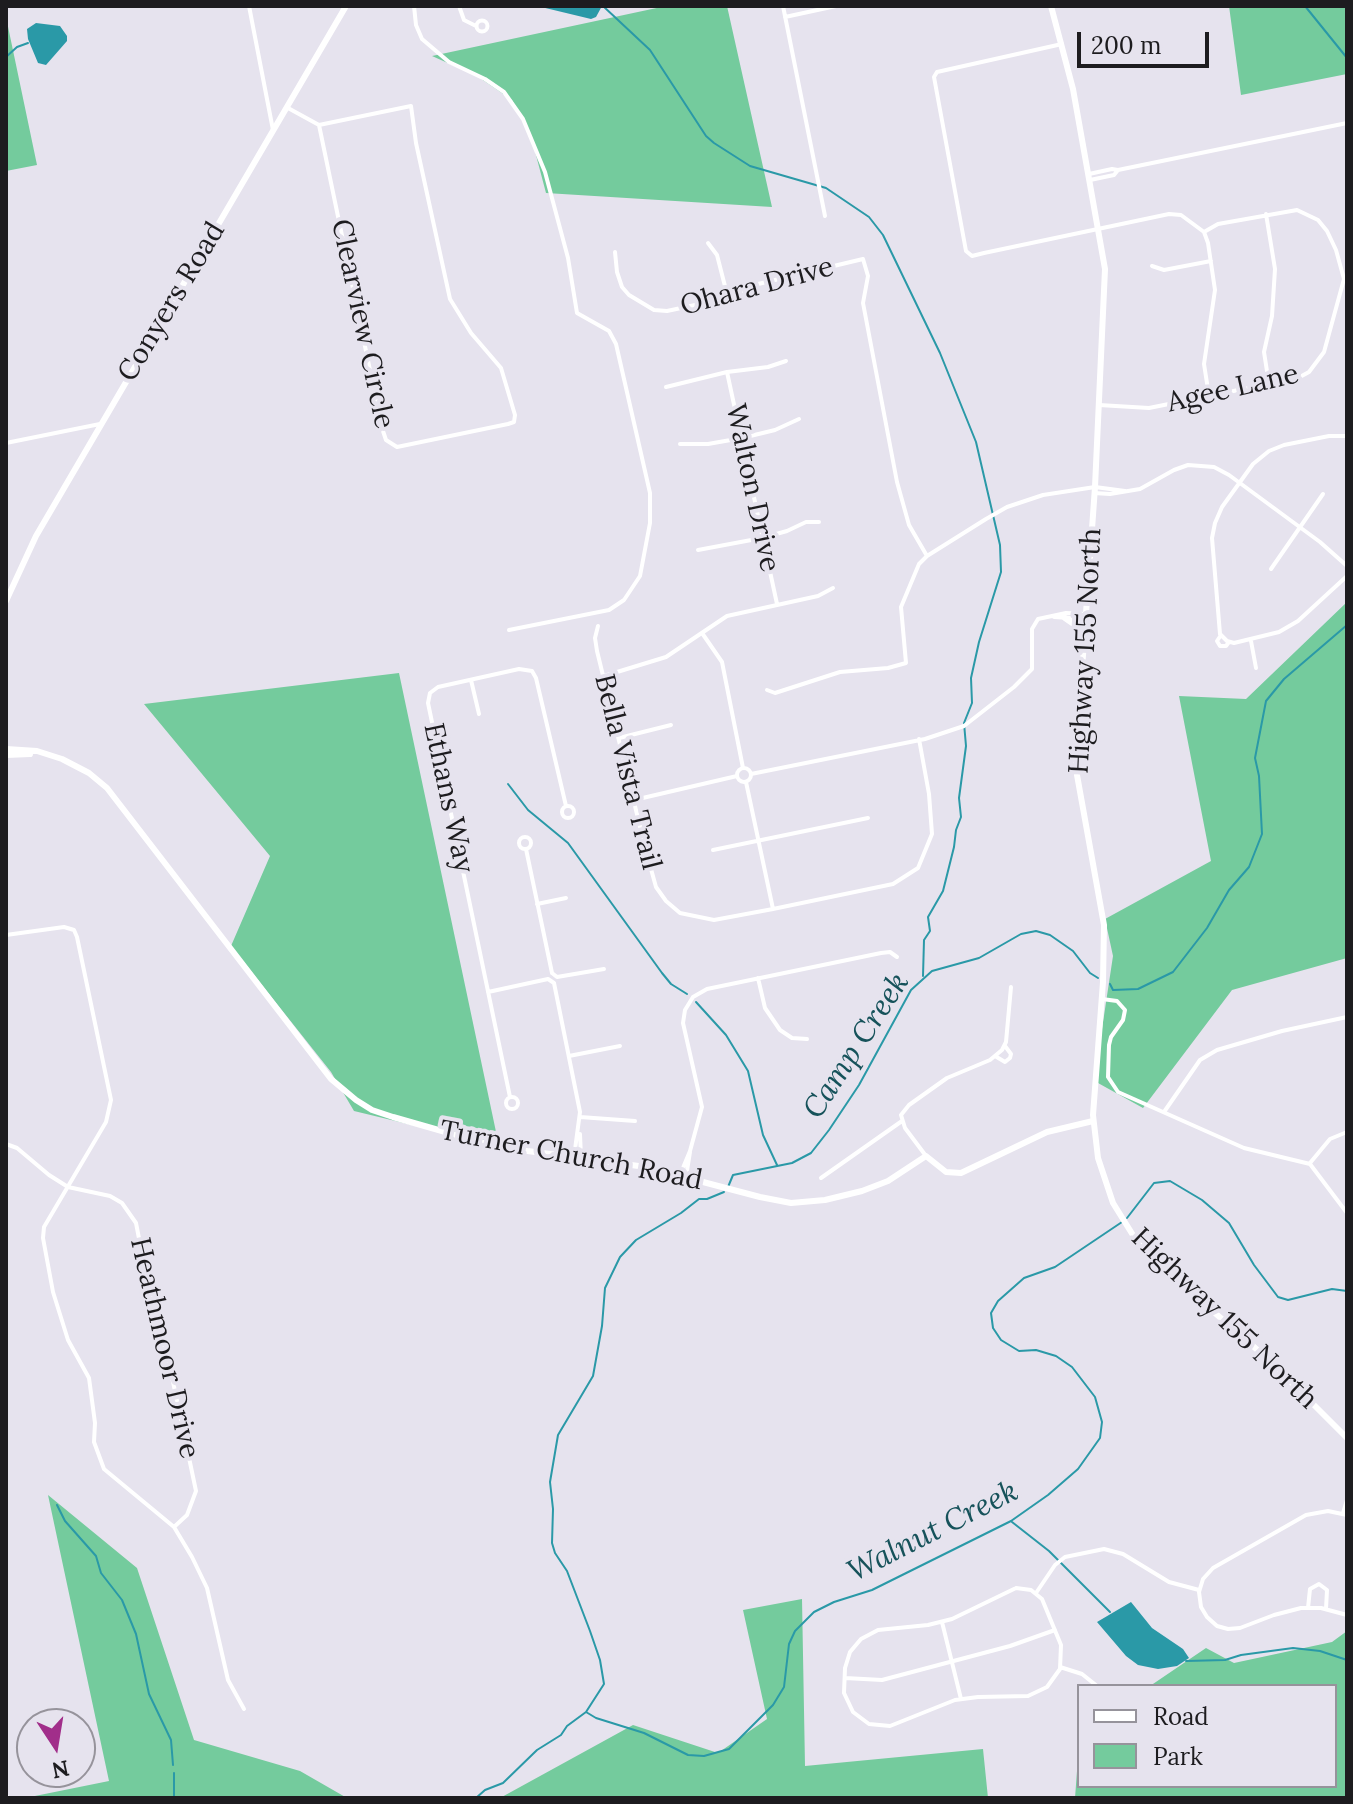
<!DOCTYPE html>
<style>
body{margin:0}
#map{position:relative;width:1353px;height:1804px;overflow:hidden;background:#e6e3ee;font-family:Lora,serif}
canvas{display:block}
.frame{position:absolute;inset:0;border:8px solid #1d1c1f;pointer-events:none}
.legend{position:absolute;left:1077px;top:1684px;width:260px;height:104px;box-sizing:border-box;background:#e6e3ee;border:2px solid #96939b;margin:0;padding:10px 14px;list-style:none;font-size:24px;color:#1d1c1f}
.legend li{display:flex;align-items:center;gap:16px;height:40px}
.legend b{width:40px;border:2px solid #96939b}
.north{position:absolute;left:16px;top:1708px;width:80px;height:80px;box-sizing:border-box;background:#e6e3ee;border:2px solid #96939b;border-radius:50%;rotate:168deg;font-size:22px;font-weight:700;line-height:32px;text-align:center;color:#1d1c1f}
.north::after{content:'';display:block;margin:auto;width:28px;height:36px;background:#a12e8a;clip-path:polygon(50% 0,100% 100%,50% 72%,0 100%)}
.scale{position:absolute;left:1077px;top:32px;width:132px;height:36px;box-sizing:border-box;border:4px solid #1d1c1f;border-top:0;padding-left:10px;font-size:24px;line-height:28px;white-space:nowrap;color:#1d1c1f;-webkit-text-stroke:6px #e6e3ee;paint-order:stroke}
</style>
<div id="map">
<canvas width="1353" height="1804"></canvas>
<div class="frame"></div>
<ul class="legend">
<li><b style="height:10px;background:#fff"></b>Road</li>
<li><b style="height:22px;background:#74cb9d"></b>Park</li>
</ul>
<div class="north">N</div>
<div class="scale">200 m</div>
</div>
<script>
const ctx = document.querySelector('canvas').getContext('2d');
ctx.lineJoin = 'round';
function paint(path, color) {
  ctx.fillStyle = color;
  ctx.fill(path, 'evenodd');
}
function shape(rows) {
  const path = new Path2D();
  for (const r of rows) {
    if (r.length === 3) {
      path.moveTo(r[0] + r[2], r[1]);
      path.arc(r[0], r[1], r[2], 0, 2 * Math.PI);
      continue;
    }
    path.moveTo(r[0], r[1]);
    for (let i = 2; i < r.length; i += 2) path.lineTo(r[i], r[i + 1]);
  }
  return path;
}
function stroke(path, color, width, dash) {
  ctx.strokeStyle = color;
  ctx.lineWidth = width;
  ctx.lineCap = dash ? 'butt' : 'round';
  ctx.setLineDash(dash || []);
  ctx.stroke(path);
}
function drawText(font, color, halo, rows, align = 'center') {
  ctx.font = font + ' Lora,serif';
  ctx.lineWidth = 8;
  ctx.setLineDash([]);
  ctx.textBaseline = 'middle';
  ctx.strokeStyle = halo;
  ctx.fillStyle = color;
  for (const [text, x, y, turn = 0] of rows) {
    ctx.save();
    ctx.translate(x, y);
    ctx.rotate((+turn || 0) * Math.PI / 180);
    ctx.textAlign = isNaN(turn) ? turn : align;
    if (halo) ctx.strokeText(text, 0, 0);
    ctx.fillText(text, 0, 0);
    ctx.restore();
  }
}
const green = shape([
 [666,6,727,6,772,207,546,193,532,140,512,100,477,76,432,56],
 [1229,6,1347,6,1347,74,1241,95],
 [6,17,37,165,6,171],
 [1347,602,1347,958,1232,990,1143,1108,1098,1083,1097,1062,1113,956,1105,919,1211,861,1179,696,1246,699],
 [399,673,499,1146,354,1111,331,1072,231,946,270,856,144,704],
 [48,1495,137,1568,194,1740,300,1771,347,1798,25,1798,109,1781],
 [802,1599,805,1766,983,1749,988,1798,500,1798,633,1725,718,1753,767,1719,743,1610],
 [1347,1631,1347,1798,1075,1798,1079,1744,1079,1786,1335,1786,1335,1686,1150,1686,1206,1648,1234,1663,1332,1642]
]);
const water = shape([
 [537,6,602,6,596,17,591,19],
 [36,23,60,26,67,36,67,41,46,65,38,63,28,39,27,29],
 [1131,1602,1152,1628,1183,1649,1189,1658,1177,1666,1158,1669,1138,1665,1126,1656,1097,1622]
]);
const stream = shape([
 [603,6,650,50,706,136,714,143,750,166,826,188,869,217,883,235,940,353,976,442,1000,545,1001,572,979,642,971,678,972,703,964,723,966,746,959,798,961,817,956,830,954,847,943,891,928,917,930,931,924,940,923,976],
 [1305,6,1347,58],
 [6,57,17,47,28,43],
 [508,784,528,810,568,843,662,973,671,984,687,994],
 [1110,984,1113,990,1138,989,1173,972,1207,928,1229,890,1249,867,1262,834,1259,776,1255,758,1266,701,1284,679,1347,625],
 [696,1002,726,1035,748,1071,763,1135,777,1165],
 [728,1187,733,1175,792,1163,811,1153,829,1130,859,1085,911,990,932,971,979,958,1021,934,1036,931,1050,935,1073,951,1090,973,1098,978],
 [1127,1218,1154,1183,1170,1181,1202,1200,1229,1223,1254,1265,1278,1297,1288,1300,1332,1289,1347,1291],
 [57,1505,65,1521,96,1556,101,1573,122,1600,136,1634,149,1694,171,1740,173,1765],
 [1012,1522,1049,1551,1110,1612],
 [1186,1661,1225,1660,1241,1655,1293,1648,1320,1651,1347,1660],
 [586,1712,596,1718,644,1733,688,1755,704,1756,729,1749,773,1705,784,1687,789,1644,795,1631,814,1612,834,1602,872,1590,1011,1521,1048,1495,1078,1469,1100,1438,1102,1422,1095,1397,1072,1367,1056,1356,1036,1350,1019,1351,1001,1340,993,1328,991,1313,998,1301,1024,1278,1055,1267,1122,1222],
 [174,1773,174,1798],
 [476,1798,485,1790,503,1783,537,1750,561,1735,567,1726,586,1712,604,1684,600,1660,590,1631,567,1571,555,1553,552,1543,553,1509,550,1482,558,1435,593,1376,602,1326,605,1288,620,1257,636,1240,681,1213,699,1199,707,1199,724,1192]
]);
const street = shape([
 [249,6,273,130],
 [414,6,416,25,422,39,449,62,485,79,504,92,523,119,545,172,568,258,577,313,609,331,616,344,650,493,650,523,640,576,624,600,609,610,509,630],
 [459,6,464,20,476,26],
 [783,6,825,216],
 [785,17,836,6],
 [482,26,5.5],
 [1062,44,937,72,934,77,966,251,972,256,984,253,1169,214,1181,215,1204,232,1218,224,1297,210,1318,220,1327,231,1336,250,1344,279,1324,352,1309,372,1298,378,1149,408,1099,405],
 [411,106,416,143,450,299,471,333,501,368,515,415,514,422,508,424,397,447,386,440,382,428,319,125,411,106],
 [288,108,319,125],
 [1089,174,1112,169,1118,170,1347,123],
 [1090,180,1114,175,1118,170],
 [1266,214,1275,269,1272,316,1264,352,1269,384],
 [1204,232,1208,243,1215,290,1204,364,1209,396],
 [708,243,717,255,728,298],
 [615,252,617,272,622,287,629,295,654,310,667,311,728,298,754,285,863,259,868,276,863,303,897,482,909,525,927,556],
 [1152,266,1164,270,1211,261],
 [727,372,777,604],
 [666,387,727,372,768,367,786,361],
 [1347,436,1329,436,1284,445,1269,451,1253,464,1222,507,1215,523,1212,538,1220,634,1227,641,1234,643,1279,632,1298,621,1347,576],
 [6,443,100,424],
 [680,444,708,444,742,438,775,430,799,419],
 [1094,493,1110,494,1140,489,1174,470,1188,465,1214,467,1229,475,1320,542,1347,566],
 [698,550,762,538,787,531,806,522,819,522],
 [1271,569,1323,494],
 [1054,617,1085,619],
 [598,626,595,638,597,651,646,851,656,887,666,901,680,913,714,920,773,909,893,884,918,868,932,834,929,794,919,739],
 [702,633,722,662,743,768],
 [1221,635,1217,641,1220,646,1226,646,1229,642],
 [1251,641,1256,668],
 [604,676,666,657,727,616,818,596,833,588],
 [471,680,479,714],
 [767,690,775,693,840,672,888,668,906,663,901,607,919,564,927,556,986,519,1007,507,1043,495,1095,487,1125,491],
 [619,738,671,725],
 [744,775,7],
 [751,774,925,739,964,726,1014,687,1032,669,1032,629,1038,619,1066,613,1086,614],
 [746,782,773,909],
 [634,800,737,776],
 [568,812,6],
 [525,843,6],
 [526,849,552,973],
 [713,850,868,818],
 [537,904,566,898],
 [6,935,64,927,74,930,77,937,111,1100,106,1122,44,1227,43,1238,53,1292,68,1340,89,1378,95,1423,94,1442,104,1469,174,1527,192,1557,207,1588,228,1680,244,1709],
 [552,973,557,977,604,969],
 [758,978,765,1008,780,1030,792,1038,807,1039],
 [554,983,580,1112,574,1157],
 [488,992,548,979,554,983],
 [1102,999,1117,1001,1125,1010,1123,1020,1111,1037,1109,1045,1108,1077,1118,1092,1244,1148,1310,1164,1347,1213],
 [569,1056,620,1046],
 [995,1056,1005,1062,1010,1058,1011,1054,1005,1046],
 [512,1103,6],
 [510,1097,428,703,430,693,438,687,519,669,532,671,536,678,566,806],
 [1164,1112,1200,1060,1217,1050,1282,1031,1347,1017],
 [580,1117,635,1121],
 [580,1134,581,1158],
 [6,1144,17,1148,49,1175,68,1187,110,1196,122,1203,136,1223,151,1300,168,1358,196,1491,187,1515,174,1527],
 [926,1156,905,1128,901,1115,909,1105,947,1078,990,1060,1002,1050,1006,1042,1011,987],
 [1310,1163,1330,1139,1347,1132],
 [680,1175,690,1151,702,1107,683,1023,685,1010,693,997,707,989,881,953,890,952,897,957],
 [686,1177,690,1152],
 [821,1178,902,1121],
 [1343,1513,1347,1500],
 [1347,1515,1328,1511,1306,1515,1213,1568,1203,1579,1199,1592,1201,1607,1207,1617,1217,1626,1228,1629,1240,1628,1274,1615,1301,1608,1321,1608,1347,1615],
 [1016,1588,1031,1590,1042,1599,1061,1645,1060,1669,1047,1687,1028,1696,978,1697,955,1700,890,1726,869,1724,853,1712,844,1693,845,1668,850,1652,861,1639,878,1630,928,1625,952,1619,1016,1588],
 [1036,1593,1055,1565,1065,1557,1104,1549,1123,1554,1169,1582,1199,1590],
 [1308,1608,1310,1589,1319,1584,1327,1590,1326,1609],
 [942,1622,961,1699],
 [1060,1667,1082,1674,1097,1686],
 [845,1678,882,1680,1010,1646,1055,1630]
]);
const secondary = shape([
 [1051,6,1073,89,1105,269,1095,487,1076,753,1077,775,1104,925,1103,982,1093,1115,1098,1158,1113,1203,1136,1240,1169,1273,1269,1360,1347,1438],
 [6,601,36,536,346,6],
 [1065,618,1078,627,1083,638],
 [6,749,37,751,62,759,89,773,107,788,331,1079,356,1100,372,1110,393,1117,498,1147,646,1167,760,1197,791,1203,825,1200,862,1191,888,1181,926,1156,946,1172,961,1173,1047,1132,1093,1121],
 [6,755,30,754],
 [6,1797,6,1798]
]);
const streetNames = [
 ["Ohara Drive",757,287,-15],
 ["Conyers Road",172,302,-59],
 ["Clearview Circle",362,324,78],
 ["Agee Lane",1233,389,-13],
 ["Walton Drive",752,488,78],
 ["Highway 155 North",1086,651,-87],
 ["Bella Vista Trail",627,772,76],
 ["Ethans Way",448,798,78],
 ["Turner Church Road",571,1156,11],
 ["Highway 155 North",1224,1319,44],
 ["Heathmoor Drive",164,1348,77]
];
const waterNames = [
 ["Camp Creek",857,1046,-57],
 ["Walnut Creek",933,1532,-27]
];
paint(green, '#74cb9d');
paint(water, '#2a99a7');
stroke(stream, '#2a99a7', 2);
stroke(street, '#fff', 4);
stroke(secondary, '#fff', 6);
drawText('28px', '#1d1c1f', '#e6e3ee', streetNames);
drawText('italic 30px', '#16525a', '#e6e3ee', waterNames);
</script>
